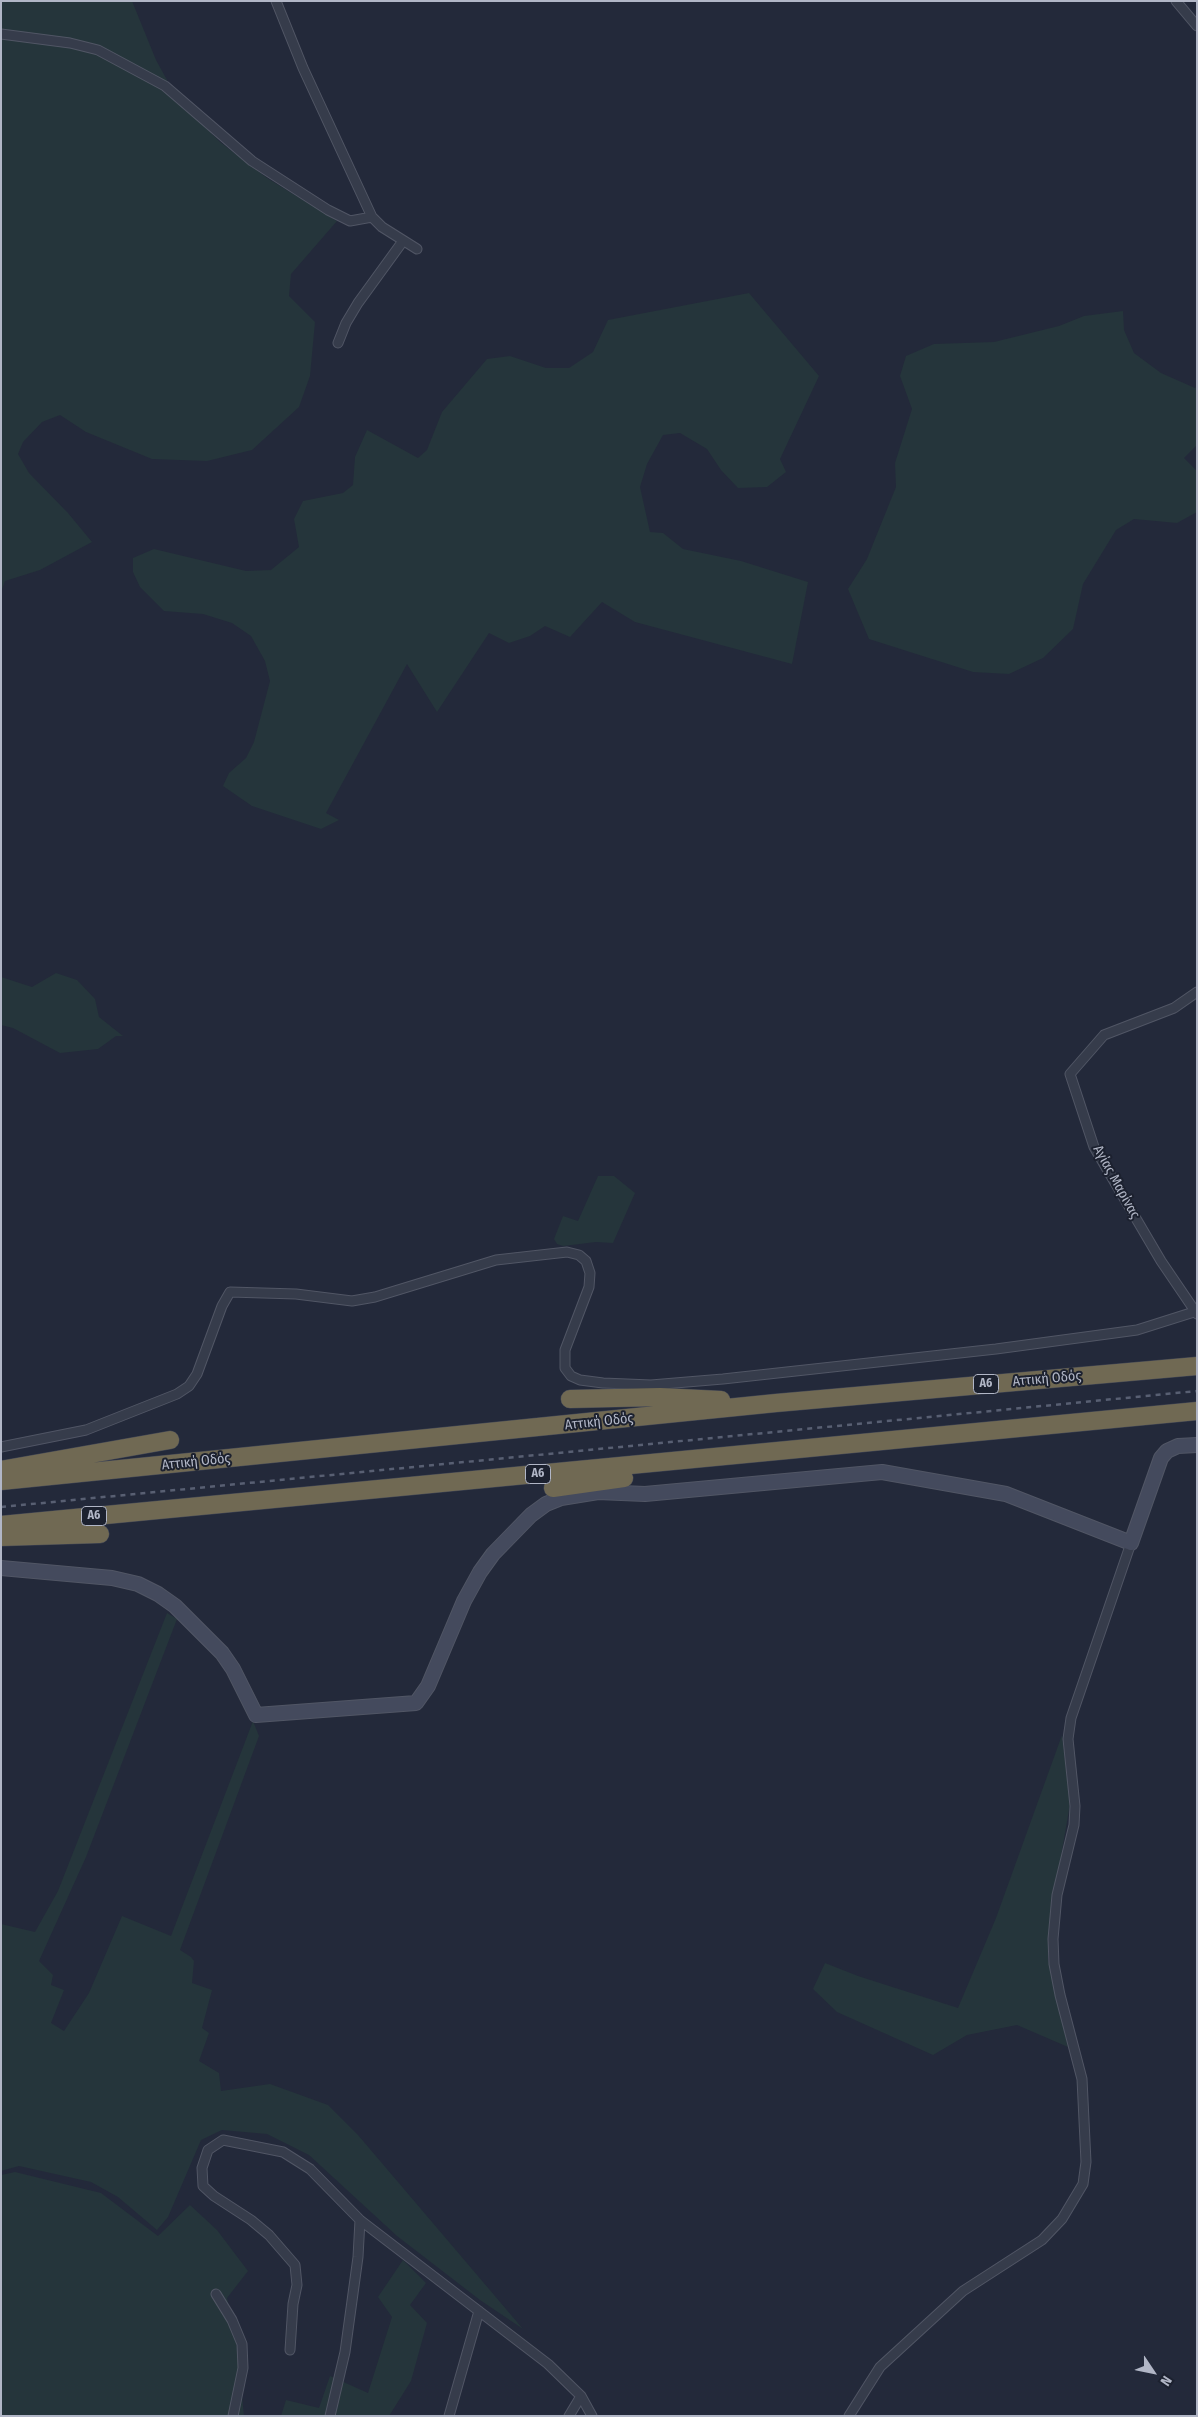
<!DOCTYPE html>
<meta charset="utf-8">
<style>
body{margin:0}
#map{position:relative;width:1198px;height:2417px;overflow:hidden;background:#23293a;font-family:"Fira Sans Condensed",sans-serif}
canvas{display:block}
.frame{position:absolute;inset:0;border:2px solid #b1b6c6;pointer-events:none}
.north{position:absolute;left:1128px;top:2347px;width:50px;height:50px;-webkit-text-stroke:4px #1c212f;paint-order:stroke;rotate:124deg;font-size:14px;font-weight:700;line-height:20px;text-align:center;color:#b1b6c6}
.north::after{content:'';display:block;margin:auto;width:18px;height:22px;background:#b1b6c6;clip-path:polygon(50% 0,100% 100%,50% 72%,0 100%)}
</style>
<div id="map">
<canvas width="1198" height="2417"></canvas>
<div class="frame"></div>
<div class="north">N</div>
</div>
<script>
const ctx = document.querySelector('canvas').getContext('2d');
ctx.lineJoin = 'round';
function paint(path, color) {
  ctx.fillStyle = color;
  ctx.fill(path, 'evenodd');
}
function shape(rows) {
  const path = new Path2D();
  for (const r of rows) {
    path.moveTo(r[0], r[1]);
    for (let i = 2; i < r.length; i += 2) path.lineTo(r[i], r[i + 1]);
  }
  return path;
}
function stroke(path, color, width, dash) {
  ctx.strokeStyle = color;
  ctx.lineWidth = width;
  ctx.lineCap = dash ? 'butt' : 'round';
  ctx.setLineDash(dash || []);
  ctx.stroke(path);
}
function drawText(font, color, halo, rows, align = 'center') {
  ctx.font = font + ' "Fira Sans Condensed",sans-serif';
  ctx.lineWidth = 4;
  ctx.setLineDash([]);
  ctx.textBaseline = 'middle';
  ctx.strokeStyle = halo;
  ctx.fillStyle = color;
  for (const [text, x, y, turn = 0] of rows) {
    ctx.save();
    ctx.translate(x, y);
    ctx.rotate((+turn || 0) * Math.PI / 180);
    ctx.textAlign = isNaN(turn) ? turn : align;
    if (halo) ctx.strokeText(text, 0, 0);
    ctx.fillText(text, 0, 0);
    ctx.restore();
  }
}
const green = shape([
 [1,1,132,1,156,60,178,100,220,142,267,178,337,221,291,274,289,296,315,322,310,376,299,407,252,450,207,461,152,459,86,432,60,415,42,422,23,442,18,454,29,473,68,513,92,542,40,570,5,581,1,592],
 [749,293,819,376,780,459,786,472,767,487,738,488,721,470,707,449,680,433,663,435,647,464,640,487,650,532,663,533,683,549,741,561,808,582,792,664,635,622,602,602,570,637,545,626,530,636,509,643,489,633,437,712,407,664,326,813,339,820,321,829,252,806,223,786,229,773,246,758,254,742,270,681,265,661,251,636,232,623,203,614,164,611,140,587,133,572,133,558,154,549,246,571,271,570,299,547,294,519,303,501,343,493,353,485,355,457,367,430,418,458,427,450,442,412,487,359,510,356,546,368,569,368,593,352,608,320],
 [1123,311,1124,330,1134,353,1161,373,1195,388,1197,386,1197,445,1184,458,1197,471,1197,512,1177,523,1134,519,1116,530,1083,584,1073,629,1043,658,1009,674,973,672,869,639,848,589,867,559,896,487,895,463,912,409,900,376,906,356,934,344,994,342,1059,326,1084,316],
 [56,973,77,980,95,999,99,1017,123,1036,116,1036,98,1049,60,1053,13,1028,1,1025,1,977,32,987],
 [598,1176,614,1176,635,1193,613,1243,596,1242,563,1246,557,1244,554,1239,563,1216,578,1221],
 [167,1613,177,1619,86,1857,39,1961,53,1975,51,1985,64,1990,51,2023,64,2031,89,1993,122,1916,171,1936,253,1721,259,1736,180,1950,191,1957,194,1961,192,1983,212,1990,202,2028,209,2033,199,2061,219,2073,221,2091,270,2084,328,2105,358,2135,523,2329,480,2300,397,2236,309,2155,267,2134,222,2130,201,2140,168,2217,157,2230,118,2197,91,2182,19,2166,1,2171,1,1924,35,1932,58,1891],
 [1062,1735,1070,1804,1052,1909,1048,1959,1068,2047,1017,2025,967,2035,933,2055,837,2012,813,1989,825,1963,858,1976,958,2008,996,1918],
 [15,2172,101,2193,158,2236,190,2205,217,2230,248,2271,227,2298,237,2347,244,2416,1,2416,1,2175],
 [403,2260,426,2283,410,2305,427,2323,411,2381,389,2416,281,2416,286,2400,319,2408,330,2376,368,2393,392,2317,378,2297]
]);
const street = shape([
 [276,1,303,68,372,217,382,227,417,249],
 [1176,1,1197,26],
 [1,34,70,43,98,50,165,86,252,161,328,210,350,221,372,217],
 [338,343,346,323,358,303,403,241],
 [1197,992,1174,1008,1104,1035,1070,1074,1094,1147,1161,1261,1197,1314],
 [1,1447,86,1430,177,1394,189,1386,197,1374,222,1306,230,1292,296,1294,352,1301,375,1297,496,1260,567,1252,579,1255,586,1261,590,1273,589,1287,565,1350,565,1368,571,1376,580,1380,603,1383,651,1385,723,1379,996,1349,1137,1330,1197,1311],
 [216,2294,232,2320,242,2344,243,2368,233,2416],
 [290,2350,293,2304,297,2285,295,2265,269,2235,251,2220,214,2196,203,2186,202,2168,208,2150,223,2140,283,2152,310,2169,360,2220,548,2364,581,2396,592,2416],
 [330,2416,345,2352,358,2257,360,2220],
 [449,2416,479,2311],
 [569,2416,581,2396],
 [849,2416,880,2367,963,2291,1042,2240,1062,2219,1083,2184,1086,2162,1082,2079,1060,1995,1054,1964,1053,1939,1057,1895,1074,1825,1075,1806,1068,1739,1071,1718,1131,1543]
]);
const secondary = shape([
 [1,1568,112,1578,138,1584,158,1594,175,1606,222,1653,233,1669,256,1715,416,1703,428,1686,464,1601,480,1572,493,1554,531,1515,546,1504,561,1498,598,1492,645,1494,882,1472,1006,1494,1131,1543,1161,1458,1167,1451,1178,1446,1197,1445]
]);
const highway = shape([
 [570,1399,660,1397,721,1400],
 [1,1470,170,1440],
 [1,1481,776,1403,1197,1366],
 [553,1488,624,1478],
 [1,1525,1197,1411],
 [1,1537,100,1534]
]);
const rail = shape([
 [1,1507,1197,1391]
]);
const shields = [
 [986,1384,25],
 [538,1474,25],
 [94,1516,25]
];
const shieldNames = [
 ["Α6",986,1384],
 ["Α6",538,1474],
 ["Α6",94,1516]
];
const streetNames = [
 ["Αγίας Μαρίνας",1116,1182,61],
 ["Αττική Οδός",1047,1379,-5],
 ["Αττική Οδός",599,1422,-6],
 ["Αττική Οδός",196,1462,-6]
];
paint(green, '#25353b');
stroke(street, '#515665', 11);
stroke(secondary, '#515665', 16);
stroke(highway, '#414655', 19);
stroke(street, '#363c4b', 9);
stroke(secondary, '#444a5d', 14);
stroke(highway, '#706953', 18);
stroke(rail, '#585f72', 2.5, [5, 5]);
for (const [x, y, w] of shields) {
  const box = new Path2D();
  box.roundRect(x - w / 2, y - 9.5, w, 19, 4);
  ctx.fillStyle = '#1c212f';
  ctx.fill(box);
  stroke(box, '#b1b6c6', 1);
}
drawText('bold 12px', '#b1b6c6', null, shieldNames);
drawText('14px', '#b1b6c6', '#1c212f', streetNames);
</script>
